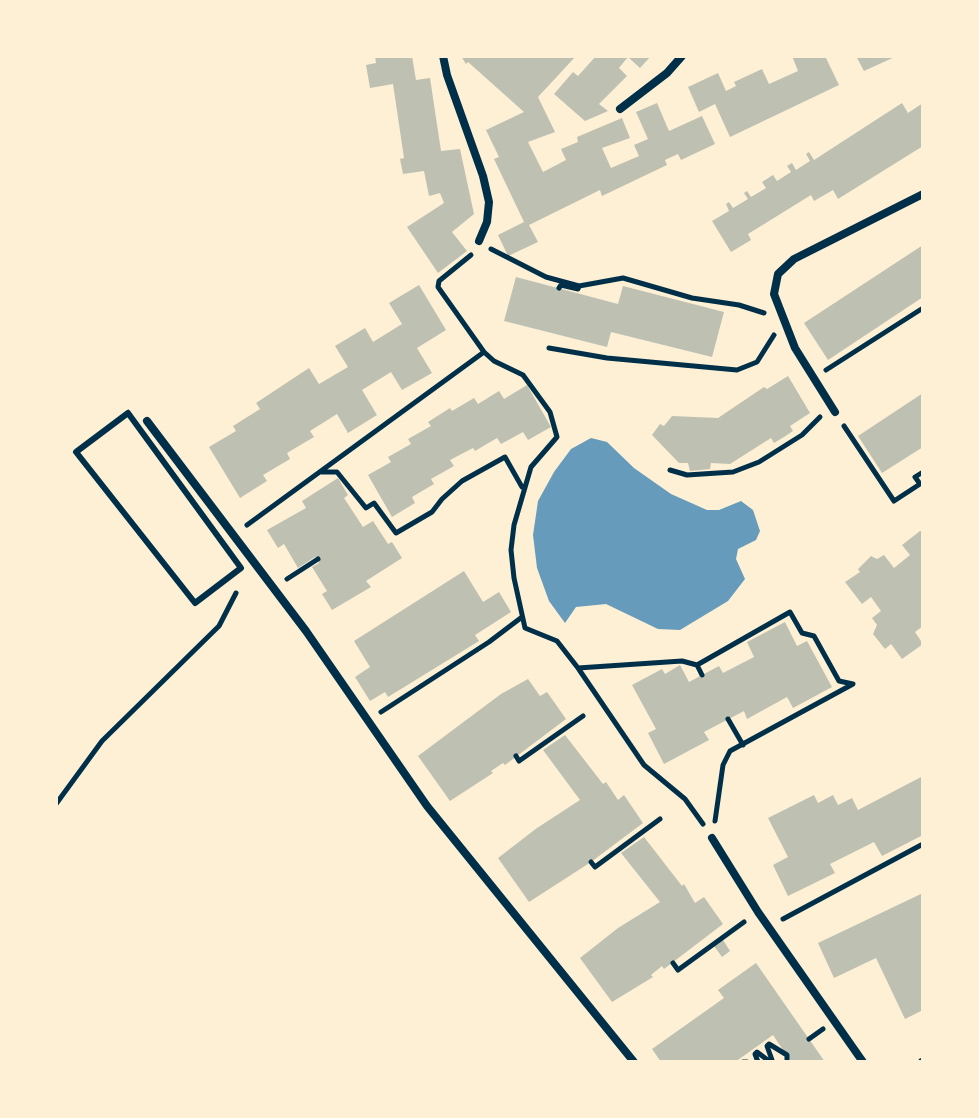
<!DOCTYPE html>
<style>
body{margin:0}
#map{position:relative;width:979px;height:1118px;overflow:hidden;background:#fdf0d5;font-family:Mulish,sans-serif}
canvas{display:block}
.frame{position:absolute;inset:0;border:58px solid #fdf0d5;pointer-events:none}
</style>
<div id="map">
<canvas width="979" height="1118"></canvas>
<div class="frame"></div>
</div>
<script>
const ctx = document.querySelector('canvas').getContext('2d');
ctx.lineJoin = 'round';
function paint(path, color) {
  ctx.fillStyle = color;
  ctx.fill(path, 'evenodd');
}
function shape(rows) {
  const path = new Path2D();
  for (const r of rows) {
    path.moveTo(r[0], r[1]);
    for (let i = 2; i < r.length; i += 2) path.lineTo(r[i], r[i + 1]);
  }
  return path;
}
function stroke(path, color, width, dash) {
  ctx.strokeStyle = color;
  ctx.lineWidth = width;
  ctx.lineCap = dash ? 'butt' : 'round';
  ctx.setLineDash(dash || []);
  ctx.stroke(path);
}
const water = shape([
 [591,438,607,442,634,468,671,494,707,510,719,510,741,501,753,510,760,531,756,540,738,549,736,559,745,579,728,601,680,630,658,629,606,604,576,607,565,623,549,601,537,568,533,535,538,501,554,472,571,449]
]);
const building = shape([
 [375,56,412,56,416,80,430,78,441,151,460,149,474,214,452,232,467,251,438,273,407,227,444,203,440,193,429,196,424,171,403,174,400,159,404,158,393,84,370,88,366,65,376,63],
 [461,56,576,56,538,97,555,132,528,142,543,172,566,160,561,149,578,142,577,137,622,118,630,138,602,148,611,168,639,156,634,145,648,139,636,112,657,103,669,131,702,116,715,144,681,160,678,154,665,160,667,165,602,196,600,190,529,225,538,242,508,256,498,235,524,222,494,159,499,157,486,130,524,112,468,62,466,64],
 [596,56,651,56,640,68,628,57,619,68,627,76,599,104,608,111,585,121,554,94,573,72,578,76],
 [792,56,825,56,839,85,730,137,715,104,699,112,688,87,718,73,726,91,736,86,734,82,762,69,769,84,798,71],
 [856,56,897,56,864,71],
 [902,103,908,113,923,103,923,146,838,199,833,190,814,201,811,195,748,234,751,240,731,252,712,221,729,211,726,204,729,202,733,208,748,199,744,193,747,191,751,197,766,188,762,182,773,175,777,181,791,172,787,166,792,163,796,170,810,161,806,154,809,152,814,160],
 [923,245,923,297,828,360,804,323],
 [516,277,618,304,623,286,724,312,712,357,611,332,607,347,504,321],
 [419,285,446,330,417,348,432,373,402,390,391,372,362,390,377,415,348,433,337,414,310,431,314,437,287,453,290,459,263,475,267,481,240,498,209,447,236,431,233,426,260,409,256,403,309,368,319,384,348,367,335,346,365,328,373,342,402,324,389,303],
 [788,376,810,413,790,426,793,431,784,437,774,443,771,438,730,464,711,463,710,469,690,471,688,463,679,463,652,435,660,424,664,426,672,416,718,418,764,387,767,389],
 [527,385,551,427,528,440,523,432,501,444,497,438,475,451,473,448,450,460,454,466,431,479,434,484,412,497,415,503,392,517,368,475,391,462,388,457,411,444,408,439,431,426,428,422,450,408,452,411,474,398,478,404,499,391,504,399],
 [923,393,923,447,882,473,858,436],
 [338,478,348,495,344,498,363,527,373,521,388,544,392,542,402,558,366,581,371,587,332,610,322,594,327,591,312,567,319,563,315,557,298,568,284,544,278,548,267,530,306,508,302,501],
 [920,531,923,532,923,626,915,632,923,644,902,659,891,644,885,649,873,634,877,625,872,618,881,611,871,597,862,604,845,582,860,572,858,569,871,556,877,559,884,555,894,568,910,555,902,545],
 [464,571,483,602,499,592,511,612,475,635,479,641,388,697,385,692,370,701,355,677,370,667,354,641],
 [785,622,797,646,807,641,832,687,793,708,787,697,747,719,744,711,704,732,709,740,664,764,648,733,656,729,632,685,662,669,665,674,680,665,689,682,719,666,723,673,754,657,747,642],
 [528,679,540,696,547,692,566,719,505,765,503,763,491,771,493,773,450,801,418,756,501,694],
 [565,735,603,784,606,782,618,800,624,795,643,823,591,862,529,902,498,858,537,828,580,800,543,750],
 [923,776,923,835,882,856,874,842,830,864,835,873,788,896,773,865,788,857,768,818,814,795,818,803,833,795,838,805,852,798,858,810],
 [644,837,682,886,684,884,695,903,704,897,723,924,664,969,662,966,651,975,653,977,612,1002,580,958,618,928,660,902,621,853],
 [923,893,923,1010,905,1019,876,958,834,978,818,943],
 [723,940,730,951,722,957,714,946],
 [756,963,825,1062,791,1062,773,1035,735,1062,661,1062,652,1049,724,998,718,990]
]);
const path = shape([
 [491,249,546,277,579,286,623,278,692,298,739,305,764,313],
 [559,288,561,285,578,289,579,286],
 [549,348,607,358,737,370,757,362,774,335],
 [484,352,494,361,523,375,550,412,557,437,531,467,514,525,511,550,514,578,525,628,557,641,578,668,644,765,685,799,703,824],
 [826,370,923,308],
 [844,426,894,501,920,484,915,477,923,472],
 [670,470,687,475,733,472,759,462,802,435,820,417],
 [321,472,337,472,366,508,374,503,396,533,432,512,442,499,462,481,505,457,522,487],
 [247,525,484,352,438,287,439,281,471,255],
 [287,579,318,559],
 [697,665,702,675],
 [578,668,682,661,697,665,790,612,802,633,814,636,839,681,853,684,730,751,723,765,715,821],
 [381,712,489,642,522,617],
 [728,719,743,745],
 [516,756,519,761,583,716],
 [56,804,102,741,219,626,236,593],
 [591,862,595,867,660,819],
 [783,919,923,844],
 [673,963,678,970,744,922],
 [809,1039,823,1029],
 [743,1062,747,1062],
 [758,1062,755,1054,757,1052,769,1061,772,1060,767,1046,769,1044,787,1055,787,1062]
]);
const service = shape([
 [128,413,241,568,195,603,76,452,128,413]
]);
const minor = shape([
 [443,56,447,75,483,176,489,202,487,222,479,241],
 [620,109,667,73,682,56],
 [835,412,795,348,774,294,778,274,794,259,923,194],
 [147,421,306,631,427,806,634,1062],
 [712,838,758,912,863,1062],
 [922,1062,923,1062]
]);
paint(water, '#669bbc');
paint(building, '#bec0b2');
stroke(path, '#003049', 5);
stroke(service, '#003049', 6);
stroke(minor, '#003049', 8);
</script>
